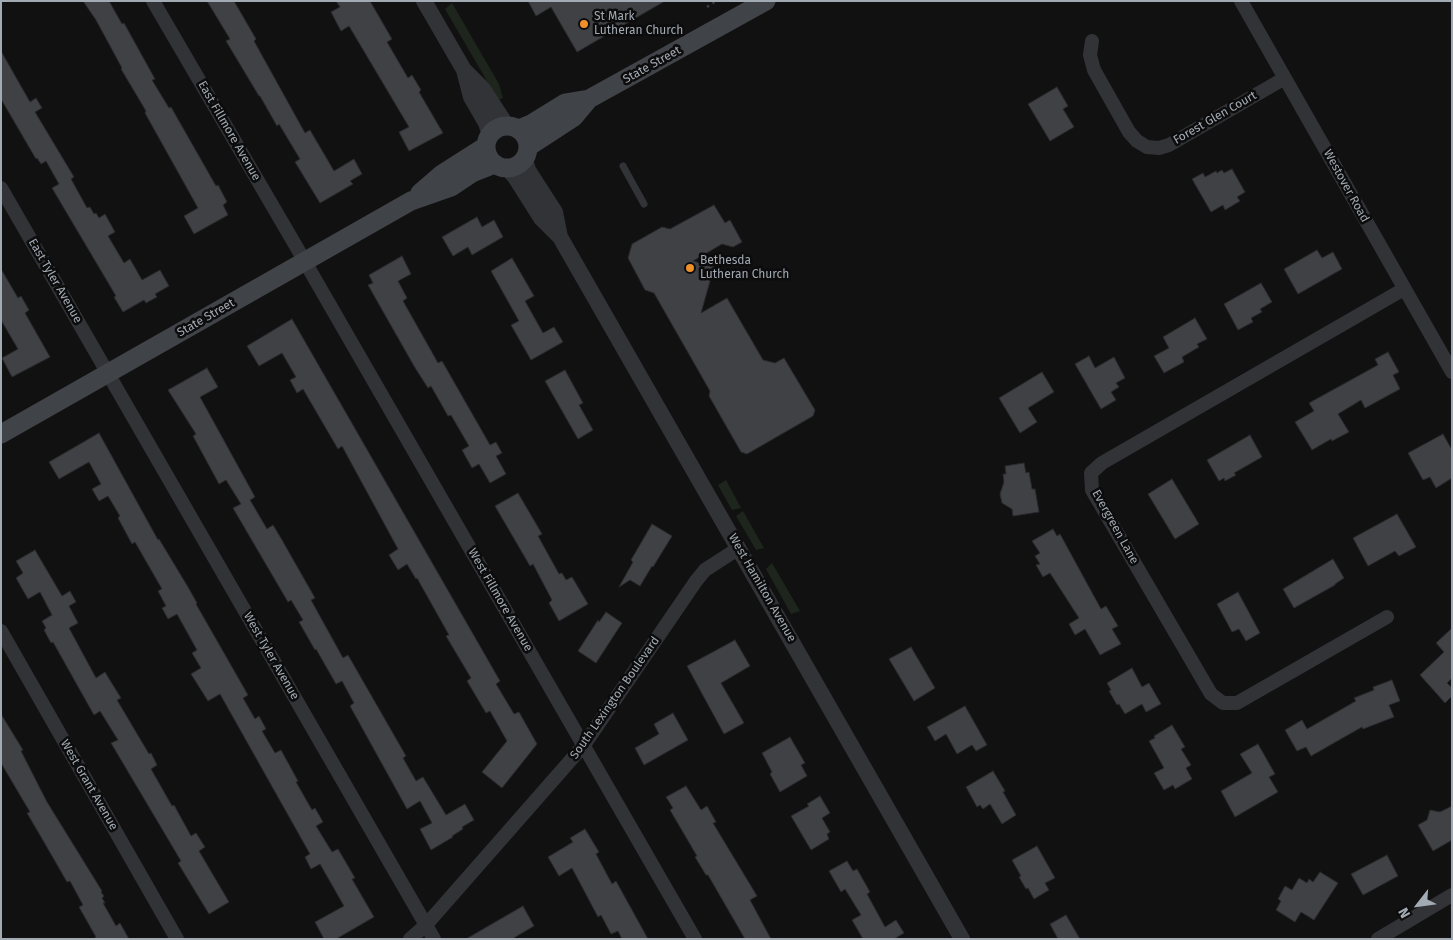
<!DOCTYPE html>
<style>
body{margin:0}
#map{position:relative;width:1453px;height:940px;overflow:hidden;background:#111112;font-family:"Fira Sans",sans-serif}
canvas{display:block}
.frame{position:absolute;inset:0;border:2px solid #a2aab3;pointer-events:none}
.north{position:absolute;left:1393px;top:880px;width:50px;height:50px;-webkit-text-stroke:4px #0c0c0d;paint-order:stroke;rotate:240deg;font-size:14px;font-weight:700;line-height:20px;text-align:center;color:#a2aab3}
.north::after{content:'';display:block;margin:auto;width:18px;height:22px;background:#a2aab3;clip-path:polygon(50% 0,100% 100%,50% 72%,0 100%)}
</style>
<div id="map">
<canvas width="1453" height="940"></canvas>
<div class="frame"></div>
<div class="north">N</div>
</div>
<script>
const ctx = document.querySelector('canvas').getContext('2d');
ctx.lineJoin = 'round';
function paint(path, color) {
  ctx.fillStyle = color;
  ctx.fill(path, 'evenodd');
}
function shape(rows) {
  const path = new Path2D();
  for (const r of rows) {
    if (r.length === 3) {
      path.moveTo(r[0] + r[2], r[1]);
      path.arc(r[0], r[1], r[2], 0, 2 * Math.PI);
      continue;
    }
    path.moveTo(r[0], r[1]);
    for (let i = 2; i < r.length; i += 2) path.lineTo(r[i], r[i + 1]);
  }
  return path;
}
function stroke(path, color, width, dash) {
  ctx.strokeStyle = color;
  ctx.lineWidth = width;
  ctx.lineCap = dash ? 'butt' : 'round';
  ctx.setLineDash(dash || []);
  ctx.stroke(path);
}
function drawText(font, color, halo, rows, align = 'center') {
  ctx.font = font + ' "Fira Sans",sans-serif';
  ctx.lineWidth = 5;
  ctx.setLineDash([]);
  ctx.textBaseline = 'middle';
  ctx.strokeStyle = halo;
  ctx.fillStyle = color;
  for (const [text, x, y, turn = 0] of rows) {
    ctx.save();
    ctx.translate(x, y);
    ctx.rotate((+turn || 0) * Math.PI / 180);
    ctx.textAlign = isNaN(turn) ? turn : align;
    if (halo) ctx.strokeText(text, 0, 0);
    ctx.fillText(text, 0, 0);
    ctx.restore();
  }
}
const green = shape([
 [452,3,499,84,503,98,498,100,445,9],
 [726,480,741,508,732,510,718,485],
 [743,511,764,548,756,550,736,516],
 [772,563,800,611,791,614,766,569]
]);
const building = shape([
 [83,1,109,1,122,24,124,23,155,79,152,80,169,108,171,107,216,186,218,185,227,202,223,205,228,215,194,234,184,216,198,208,145,113,146,111,121,69,122,68,96,20,83,1],
 [207,1,234,1,256,39,254,41,305,133,310,130,334,171,354,159,362,174,350,181,353,184,320,203,295,162,300,159,279,124,277,126,260,96,259,96,226,41,230,39,207,1],
 [336,1,370,1,392,39,387,42,408,78,412,75,421,90,419,92,443,133,409,151,399,132,409,127,349,26,341,31,331,12,340,7,336,1],
 [528,1,665,1,577,52,551,7,536,16,528,1],
 [1,51,30,102,36,98,42,108,35,112,74,177,71,179,87,208,90,207,94,214,96,213,99,218,105,214,115,232,108,236,124,263,130,259,142,280,160,270,169,286,155,294,157,297,146,303,144,300,123,312,114,297,116,296,52,188,59,184,46,161,41,164,37,158,36,159,1,99,1,51],
 [1057,87,1068,106,1063,109,1074,127,1050,141,1028,104,1057,87],
 [1232,169,1245,192,1237,197,1240,201,1225,210,1223,205,1211,212,1192,179,1203,173,1205,177,1216,171,1217,173,1222,170,1224,173,1232,169],
 [714,205,725,223,730,220,742,242,733,247,722,244,693,261,714,267,701,313,727,298,763,360,775,363,784,358,815,410,813,416,747,454,741,452,709,396,710,391,654,293,645,290,628,258,632,244,662,227,670,229,714,205],
 [477,217,482,227,494,220,503,237,472,255,468,247,453,256,442,237,477,217],
 [1317,250,1322,258,1333,252,1342,269,1298,294,1284,269,1317,250],
 [402,256,411,274,398,281,407,298,403,301,438,363,442,361,490,445,496,442,502,453,496,456,506,474,490,483,479,464,472,468,462,450,469,446,451,415,448,416,431,386,428,388,414,366,368,285,373,283,369,275,402,256],
 [512,258,534,296,525,301,543,333,554,327,563,342,531,360,511,325,519,321,491,271,512,258],
 [1,269,18,298,21,296,29,310,25,313,50,357,12,377,2,358,18,349,1,320,1,269],
 [1261,283,1272,302,1260,309,1262,312,1251,318,1253,322,1238,330,1224,304,1261,283],
 [1195,318,1207,339,1197,344,1199,347,1182,357,1184,362,1164,373,1154,356,1169,348,1163,337,1195,318],
 [292,319,500,681,496,684,514,714,519,712,537,744,502,788,482,772,507,741,490,711,486,713,467,681,471,678,446,636,449,635,417,578,416,579,407,564,398,570,389,555,398,549,342,446,338,449,303,389,297,393,290,380,296,377,282,353,259,366,247,346,292,319],
 [1388,352,1399,372,1393,375,1400,389,1365,408,1361,400,1338,414,1349,432,1332,441,1331,439,1312,450,1295,422,1314,411,1309,403,1378,365,1375,359,1388,352],
 [1089,356,1095,368,1114,357,1125,378,1116,383,1119,387,1111,392,1116,400,1101,409,1075,364,1089,356],
 [207,368,218,387,200,397,255,497,250,500,267,529,273,525,282,540,315,598,311,600,343,658,348,655,406,756,403,758,416,781,423,777,446,815,465,804,474,820,462,827,463,829,452,836,453,837,431,850,420,829,432,823,420,801,407,809,350,706,354,703,342,681,336,684,316,649,315,650,299,622,303,620,291,600,288,602,233,508,241,504,226,480,219,484,193,436,196,434,168,390,207,368],
 [565,370,583,403,579,405,593,430,578,439,545,381,565,370],
 [1042,372,1054,392,1028,408,1037,422,1020,433,999,398,1042,372],
 [99,433,158,540,159,539,188,587,197,603,196,604,248,695,243,698,255,719,259,716,266,729,262,731,275,753,281,750,298,781,296,782,312,810,315,808,323,822,316,826,332,852,338,849,355,878,352,879,374,917,336,939,324,939,315,922,344,906,320,864,311,869,305,857,310,854,220,694,208,701,191,674,201,668,192,653,197,650,177,614,168,619,162,608,166,606,158,591,162,589,135,542,132,544,118,518,120,516,108,496,99,501,92,489,101,484,89,462,59,479,49,462,99,433],
 [1443,434,1452,450,1452,478,1436,488,1430,477,1423,480,1408,453,1443,434],
 [1250,435,1262,457,1234,473,1236,475,1225,481,1224,478,1219,481,1207,460,1250,435],
 [1024,463,1026,473,1029,472,1032,489,1035,489,1039,512,1013,516,1012,509,1002,503,1000,494,1004,482,1003,474,1006,474,1005,466,1024,463],
 [1172,479,1199,524,1175,539,1148,494,1172,479],
 [518,493,542,534,538,536,559,574,562,573,566,580,572,577,588,604,559,621,549,603,552,600,533,564,530,566,495,506,518,493],
 [1397,514,1416,547,1399,556,1395,551,1368,566,1353,538,1397,514],
 [652,524,672,536,653,567,652,566,640,586,630,580,619,587,633,562,631,560,652,524],
 [1053,529,1057,536,1060,534,1101,609,1106,606,1118,626,1112,629,1121,644,1100,655,1085,629,1075,635,1069,624,1079,618,1050,573,1043,577,1036,565,1040,564,1035,556,1040,553,1032,541,1053,529],
 [35,550,62,596,70,591,76,602,69,606,78,623,69,628,96,678,105,672,111,682,121,698,117,700,149,754,151,753,157,765,151,769,172,806,174,805,191,836,196,833,205,847,199,851,229,902,209,914,178,863,181,861,111,743,118,740,100,711,94,715,53,642,51,643,44,630,46,628,42,621,52,615,40,592,28,599,16,578,23,573,16,561,35,550],
 [1333,559,1344,578,1335,584,1335,585,1294,608,1283,589,1333,559],
 [1238,592,1260,633,1246,641,1239,629,1232,632,1217,604,1238,592],
 [606,612,622,623,596,663,578,651,598,620,599,622,606,612],
 [1452,628,1452,678,1447,683,1452,688,1452,696,1445,703,1420,675,1444,652,1436,643,1452,628],
 [735,640,750,666,721,683,744,723,724,734,687,666,735,640],
 [911,647,935,688,914,701,889,659,911,647],
 [1132,668,1142,687,1149,683,1161,704,1146,712,1142,704,1125,714,1119,704,1117,705,1109,691,1111,690,1107,683,1132,668],
 [1392,680,1400,701,1389,705,1394,717,1363,729,1362,727,1311,756,1306,747,1297,751,1285,730,1302,720,1307,729,1356,701,1354,698,1374,690,1373,687,1392,680],
 [965,706,987,745,976,751,972,745,957,754,946,734,935,741,927,727,965,706],
 [673,713,688,740,644,765,635,748,659,734,654,724,673,713],
 [1,714,23,750,21,751,47,802,102,891,101,892,104,896,102,898,105,903,103,903,116,926,120,923,129,939,93,939,96,937,79,907,83,905,70,881,67,882,44,842,27,813,30,812,1,763,1,714],
 [1172,725,1185,747,1181,749,1191,765,1186,768,1192,779,1175,789,1173,785,1164,790,1154,773,1164,768,1149,741,1155,738,1154,736,1172,725],
 [790,737,805,763,801,765,807,776,780,792,770,774,772,772,762,753,790,737],
 [1258,744,1275,774,1269,777,1278,792,1235,817,1221,791,1252,773,1240,754,1258,744],
 [993,771,1005,791,1003,792,1016,815,1002,824,990,804,983,809,980,805,977,807,966,787,993,771],
 [686,786,701,810,707,806,716,822,713,823,757,896,750,900,771,939,745,939,708,875,706,875,695,857,697,856,670,810,673,808,666,797,686,786],
 [820,796,830,813,822,818,830,832,827,834,829,839,811,850,791,816,809,806,807,804,820,796],
 [1452,806,1452,840,1433,851,1418,825,1427,820,1430,810,1440,812,1452,806],
 [585,829,599,852,596,854,612,884,616,881,648,939,622,939,618,931,611,934,601,915,598,917,572,868,559,876,548,857,573,842,570,838,585,829],
 [1037,846,1055,878,1045,883,1049,890,1034,899,1028,888,1026,889,1019,877,1021,876,1012,860,1037,846],
 [1387,855,1398,876,1363,895,1351,874,1387,855],
 [847,861,853,871,857,869,870,892,867,894,885,927,896,920,904,933,894,939,863,939,852,920,861,915,845,889,841,892,829,871,847,861],
 [1320,872,1338,883,1314,920,1301,912,1295,922,1276,910,1281,901,1278,899,1285,886,1292,890,1299,878,1307,883,1309,879,1313,882,1320,872],
 [523,906,534,926,512,939,466,939,523,906],
 [1066,915,1080,939,1058,939,1050,924,1066,915]
]);
const path = shape([
 [707,7,716,1]
]);
const service = shape([
 [623,166,644,204]
]);
const minor = shape([
 [153,1,293,241,695,939],
 [1241,1,1452,372],
 [1092,41,1090,55,1094,70,1129,132,1137,141,1147,147,1159,148,1169,145,1285,78],
 [1,188,434,939],
 [1387,617,1237,703,1223,703,1211,694,1092,490,1091,473,1102,463,1404,289],
 [1,631,177,939],
 [410,939,426,925,584,745,696,581,705,570,739,548],
 [1378,939,1452,895]
]);
const tertiary = shape([
 [424,1,464,70,471,97,486,123,490,135],
 [464,70,483,89,507,126],
 [525,159,528,170,555,212,560,237],
 [508,169,515,177,541,218,560,237,962,939]
]);
const secondary = shape([
 [507,147,21],
 [519,129,531,124,565,103,589,99,766,1],
 [528,147,574,117,589,99],
 [420,193,442,174,486,146],
 [1,434,411,201,451,187,472,173,495,164]
]);
const markers = [
 [584,24,5,"#ef902b"],
 [690,268,5,"#ef902b"]
];
const poiNames = [
 ["St Mark",594,17],
 ["Lutheran Church",594,31],
 ["Bethesda",700,261],
 ["Lutheran Church",700,275]
];
const streetNames = [
 ["State Street",652,65,-29],
 ["Forest Glen Court",1215,118,-30],
 ["East Fillmore Avenue",229,131,60],
 ["Westover Road",1346,186,61],
 ["East Tyler Avenue",55,281,60],
 ["State Street",206,318,-30],
 ["Evergreen Lane",1115,527,61],
 ["West Hamilton Avenue",762,588,60],
 ["West Fillmore Avenue",500,600,60],
 ["West Tyler Avenue",271,656,60],
 ["South Lexington Boulevard",615,698,-55],
 ["West Grant Avenue",89,785,60]
];
paint(green, '#1d251d');
paint(building, '#404145');
stroke(building, '#2b2b2e', 1);
stroke(path, '#383a3e', 2.5, [2.5, 4]);
stroke(service, '#323337', 7);
stroke(minor, '#323337', 14);
stroke(tertiary, '#323337', 16);
stroke(secondary, '#404347', 19);
for (const [x, y, r, color] of markers) {
  const dot = new Path2D();
  dot.arc(x, y, r, 0, 2 * Math.PI);
  ctx.fillStyle = color;
  ctx.fill(dot);
  stroke(dot, '#0c0c0d', 2);
}
drawText('12px', '#a2aab3', '#0c0c0d', poiNames, 'left');
drawText('12px', '#a2aab3', '#0c0c0d', streetNames);
</script>
